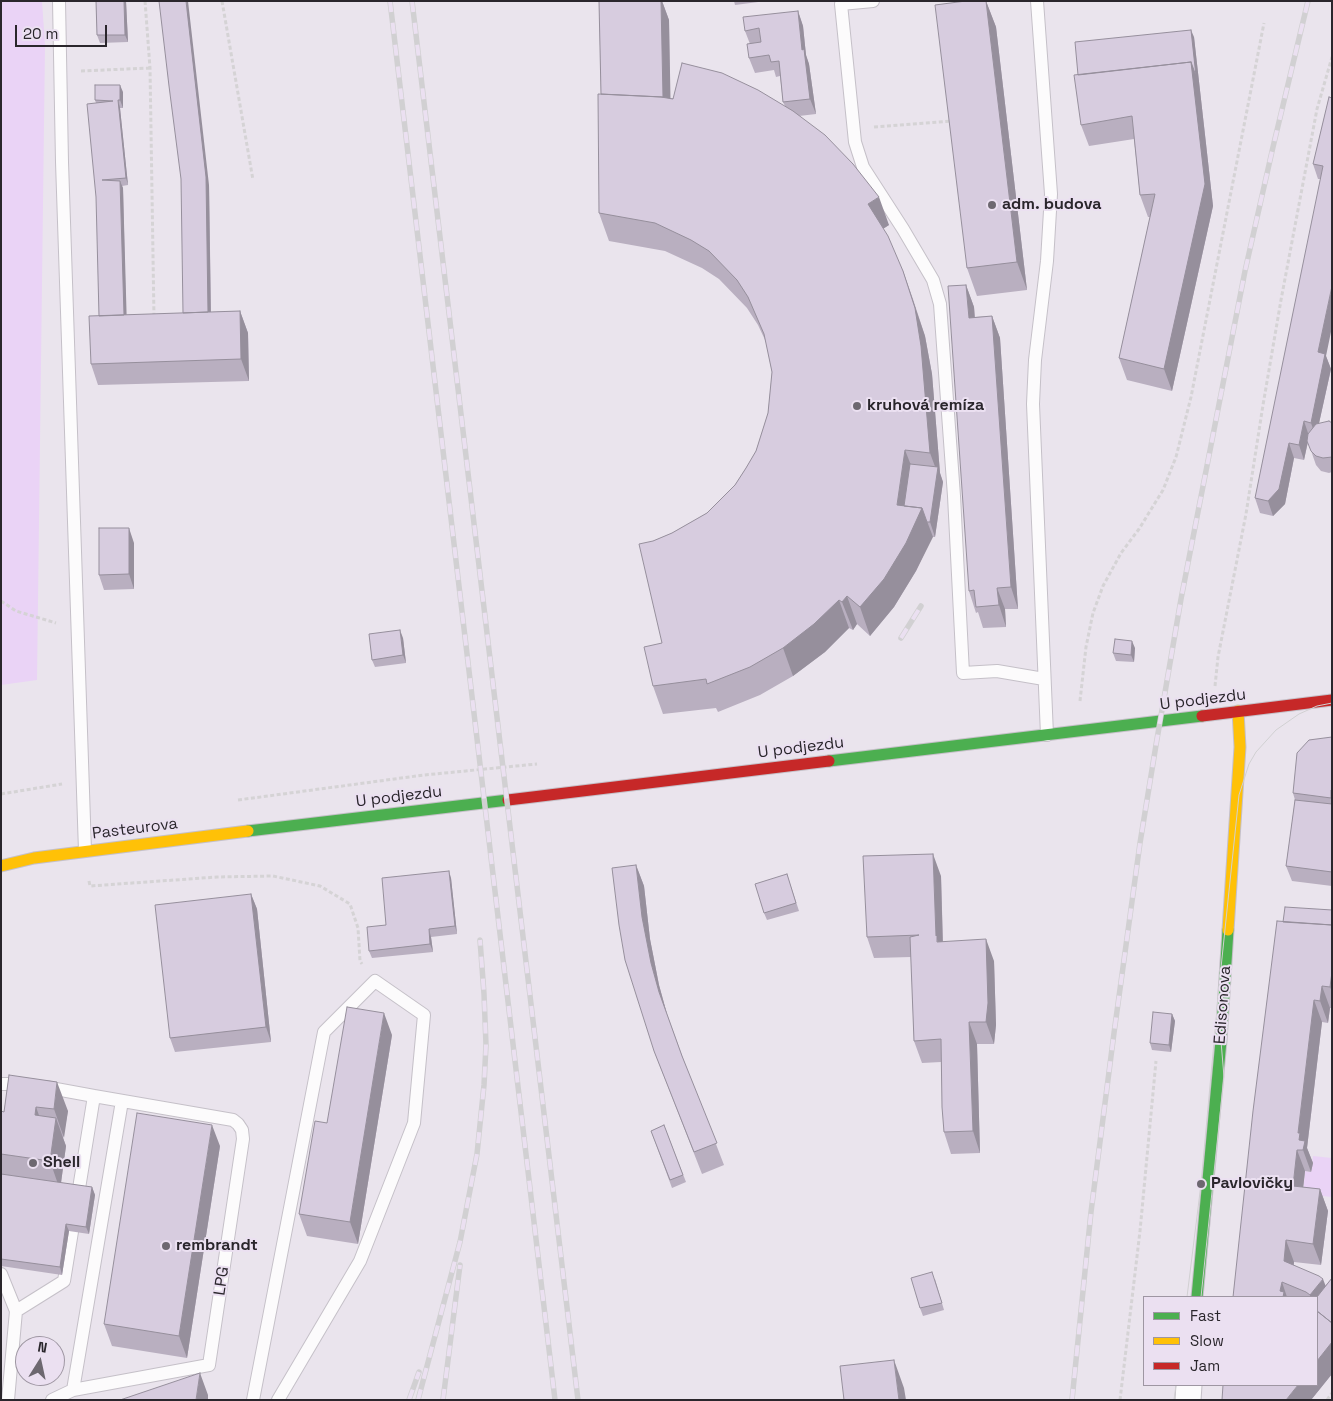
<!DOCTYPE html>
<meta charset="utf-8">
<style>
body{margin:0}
#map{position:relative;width:1333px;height:1401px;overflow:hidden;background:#eae4ed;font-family:"Space Grotesk",sans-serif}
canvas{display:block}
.frame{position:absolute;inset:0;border:2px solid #2a262c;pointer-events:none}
.legend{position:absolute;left:1143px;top:1296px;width:175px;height:90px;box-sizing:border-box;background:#ebe0f1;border:1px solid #9e96a2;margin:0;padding:6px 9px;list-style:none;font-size:15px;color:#2a262c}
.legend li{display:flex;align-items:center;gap:10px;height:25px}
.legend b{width:25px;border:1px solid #9e96a2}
.north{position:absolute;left:15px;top:1336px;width:50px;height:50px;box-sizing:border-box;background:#ebe0f1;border:1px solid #9e96a2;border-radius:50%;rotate:10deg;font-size:14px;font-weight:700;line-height:20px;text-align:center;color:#2a262c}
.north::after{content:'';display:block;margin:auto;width:18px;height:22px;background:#6d6870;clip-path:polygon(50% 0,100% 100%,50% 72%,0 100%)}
.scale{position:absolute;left:15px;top:25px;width:92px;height:22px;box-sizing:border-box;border:2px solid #2a262c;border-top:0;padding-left:6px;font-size:15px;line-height:18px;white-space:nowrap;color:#2a262c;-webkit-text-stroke:4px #ebe0f1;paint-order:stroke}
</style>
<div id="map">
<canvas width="1333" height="1401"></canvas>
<div class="frame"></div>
<ul class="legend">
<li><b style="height:6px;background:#4caf50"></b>Fast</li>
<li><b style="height:6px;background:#ffc107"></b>Slow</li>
<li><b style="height:6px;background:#c62828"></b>Jam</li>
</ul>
<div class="north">N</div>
<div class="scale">20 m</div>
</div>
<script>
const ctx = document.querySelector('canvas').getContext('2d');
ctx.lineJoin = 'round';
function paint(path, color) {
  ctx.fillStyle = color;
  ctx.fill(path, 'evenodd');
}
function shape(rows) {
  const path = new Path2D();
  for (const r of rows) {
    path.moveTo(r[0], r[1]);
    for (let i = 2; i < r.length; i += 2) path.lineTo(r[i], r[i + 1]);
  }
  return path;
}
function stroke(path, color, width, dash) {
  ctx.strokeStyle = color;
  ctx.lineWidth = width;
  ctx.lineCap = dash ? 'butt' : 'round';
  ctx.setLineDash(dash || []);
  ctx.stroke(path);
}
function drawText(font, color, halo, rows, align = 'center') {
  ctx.font = font + ' "Space Grotesk",sans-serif';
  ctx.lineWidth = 4;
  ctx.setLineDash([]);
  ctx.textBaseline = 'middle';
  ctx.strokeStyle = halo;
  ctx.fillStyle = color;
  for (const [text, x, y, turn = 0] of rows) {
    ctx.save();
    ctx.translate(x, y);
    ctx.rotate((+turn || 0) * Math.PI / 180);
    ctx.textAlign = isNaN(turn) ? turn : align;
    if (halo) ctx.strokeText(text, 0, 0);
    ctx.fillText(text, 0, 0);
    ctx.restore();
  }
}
const green = shape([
 [1,1,42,1,45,45,37,680,1,685],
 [1313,1156,1332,1158,1332,1197,1303,1194,1305,1171,1311,1172]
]);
const path = shape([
 [145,1,150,68,154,318],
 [222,1,253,180],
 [81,71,150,68],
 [874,127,953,121],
 [1,601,16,611,56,623],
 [1215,686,1218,657,1246,514,1263,405,1281,300,1317,109,1332,57],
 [1080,701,1086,647,1093,613,1103,586,1121,553,1139,529,1163,490,1176,457,1191,397,1264,23],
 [1,794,62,784],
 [238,800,424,775,537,764],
 [89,881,90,886,217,877,273,876,320,886,350,904,358,928,360,961,362,964],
 [1120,1400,1140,1231,1156,1061],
 [1327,1400,1332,1393]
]);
const lane = shape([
 [59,1,62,162,85,851],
 [873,1,841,4,855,142,863,167,903,229,933,280,940,304,954,496,963,673,997,671,1044,679],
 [1037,1,1051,194,1047,261,1035,360,1033,404,1047,735],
 [1,1084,23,1084],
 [1,1274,16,1311],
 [73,1390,122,1101],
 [8,1400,16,1311,64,1281,94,1096,45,1087],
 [52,1400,73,1390,209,1365,243,1139,242,1130,238,1124,233,1120,94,1096],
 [253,1400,324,1032,375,981,424,1015,414,1123,360,1261,278,1400]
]);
const street = shape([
 [1188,1400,1189,1385]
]);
const fast = shape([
 [829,761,1202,716],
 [248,831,508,800],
 [1197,1297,1221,1041,1228,930]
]);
const slow = shape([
 [1,866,34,858,248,831],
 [1228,930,1240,747,1238,711]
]);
const jam = shape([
 [1202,716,1332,700],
 [508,800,829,761]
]);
const tram = shape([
 [1187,1297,1201,1184,1219,987,1239,795,1249,764,1256,752,1276,730,1299,714,1317,706,1332,703],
 [1201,1297,1224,1077,1220,1029],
 [1174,1400,1176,1385]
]);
const rail = shape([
 [390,1,555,1400],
 [412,1,578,1400],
 [901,638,921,606],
 [409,1400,419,1372],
 [418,1400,460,1242,477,1154,484,1085,486,1045,484,994,480,940],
 [443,1400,460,1265],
 [1072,1400,1091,1212,1114,1033,1140,843,1156,745,1181,599,1245,271,1273,147,1308,1]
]);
const wall = shape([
 [96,1,126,1,128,42,100,43,97,35],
 [599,1,662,1,669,20,670,98,785,106,783,102,780,76,776,77,774,70,755,73,749,58,750,44,745,31,798,11,803,26,806,55,809,64,816,114,799,116,889,225,883,229,903,271,913,299,925,336,932,374,940,473,943,482,935,537,932,537,916,571,894,607,870,636,857,624,853,630,849,628,825,652,793,676,760,695,718,712,716,708,663,714,653,686,662,643,653,541,672,533,707,513,735,485,746,468,756,451,768,413,772,372,766,342,758,325,747,308,719,279,702,268,665,251,609,241,599,213,601,94],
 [734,1,766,1,735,5],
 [966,1,986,1,996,27,1027,290,977,296,967,268],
 [1194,37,1213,206,1172,391,1127,380,1119,358,1150,217,1148,217,1140,195,1134,139,1089,146,1081,125,1078,75],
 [123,92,123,108,120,108,128,185,122,186,123,188,126,315,183,313,209,185,211,312,240,311,248,333,249,381,98,385,91,364,99,316,96,103,95,100],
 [1329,97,1326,356,1331,369,1319,423,1332,423,1332,472,1329,473,1321,471,1316,465,1308,442,1304,460,1294,458,1285,504,1273,516,1260,513,1255,498,1321,179,1318,179,1313,164],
 [966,285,974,307,975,317,992,316,1000,338,1018,609,1005,609,1006,627,983,628,978,612,976,613,969,591],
 [134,543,134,589,104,590,99,575],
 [403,638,406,663,375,667,372,660],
 [1135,648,1134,662,1116,661,1113,653],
 [1332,737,1332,886,1292,881,1286,866,1295,800,1293,793],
 [636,865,644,886,650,939,659,985,667,1014,684,1061,724,1165,702,1174,654,1051],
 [787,874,799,911,767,920,764,913],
 [941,876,943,942,994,961,996,1025,994,1044,977,1044,980,1153,951,1154,944,1132,941,1062,922,1063,914,1041,911,957,874,958,867,937],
 [451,878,457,934,431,937,433,952,372,958,369,951,386,925],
 [251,894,257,909,271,1042,175,1052,170,1038],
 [1332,910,1332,1008,1330,1008,1328,1023,1322,1022,1307,1148,1313,1163,1311,1172,1305,1171,1303,1187,1320,1189,1328,1211,1321,1265,1294,1262,1294,1265,1325,1286,1332,1278,1332,1374,1311,1400,1317,1385,1317,1297,1233,1297,1283,922],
 [1172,1014,1175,1021,1171,1052,1152,1050,1150,1043],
 [392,1035,358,1244,307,1236,299,1214,327,1123],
 [9,1075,68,1111,63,1138,66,1146,61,1183,92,1187,95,1195,89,1234,69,1231,62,1275,1,1266,1,1111,4,1112],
 [664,1125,686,1182,672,1188,651,1131],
 [220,1146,187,1358,112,1346,104,1324],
 [935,1279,944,1310,923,1316,920,1308]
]);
const shadedWall = shape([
 [124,1,126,1,128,42,125,35],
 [186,1,188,1,209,185,211,327,208,319],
 [661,1,662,1,669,20,671,125,663,103],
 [986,1,996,27,1027,290,1017,262],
 [798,11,803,26,806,55,809,64,816,114,810,99,802,50],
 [1191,30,1194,37,1213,206,1172,391,1164,369,1191,62],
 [120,85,123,92,123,108,120,100],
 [118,100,120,108,128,185,126,178],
 [120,181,123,188,127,329,124,321],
 [879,197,889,225,878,232,868,204],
 [903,271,925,336,932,374,940,473,943,482,935,537,930,522,937,472,930,453],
 [966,285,974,307,976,339,969,318],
 [1332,286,1332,327,1326,356,1331,369,1316,437,1311,423,1318,352],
 [240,311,248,333,249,381,241,359],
 [992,316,1000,338,1018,609,1011,587],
 [1304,421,1309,436,1304,460,1299,445],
 [1289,443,1294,458,1285,504,1273,516,1268,501],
 [905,450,916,478,910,519,897,505],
 [922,508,933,537,916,571,894,607,870,636,860,607],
 [129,528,134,543,134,589,129,574],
 [997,588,1005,609,1006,627,999,605],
 [847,596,857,624,853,630,842,602],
 [839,600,849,628,825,652,793,676,783,648],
 [400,630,403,638,406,663,403,655],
 [1132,641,1135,648,1134,662,1131,655],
 [933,854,941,876,943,952,945,964,936,936],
 [636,865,644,886,650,939,659,985,667,1014,659,992,651,963,642,917],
 [449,871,451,878,457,934,455,926],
 [251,894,257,909,271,1042,266,1027],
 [429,929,431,937,433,952,430,944],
 [986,939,994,961,996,1025,994,1044,986,1022],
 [1332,972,1332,992,1330,987],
 [1322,986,1330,1008,1328,1023,1320,1001],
 [1314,1000,1322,1022,1307,1148,1313,1163,1311,1172,1303,1150,1299,1140,1298,1133],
 [384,1013,392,1035,358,1244,350,1222],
 [1172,1014,1175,1021,1171,1052,1169,1045],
 [969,1022,977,1044,980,1153,973,1131],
 [57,1082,68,1111,64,1138,54,1109],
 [36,1107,46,1135,35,1115],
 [56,1118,66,1146,60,1190,50,1161],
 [212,1125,220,1146,187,1358,179,1336],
 [1297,1150,1305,1171,1301,1208,1293,1186],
 [92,1187,95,1195,89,1234,86,1227],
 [1320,1189,1328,1211,1321,1265,1313,1244],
 [66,1224,69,1231,62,1275,60,1267],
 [1286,1240,1294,1262,1291,1283,1284,1261],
 [1323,1279,1331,1300,1317,1297,1310,1297,1310,1295],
 [1282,1282,1287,1297,1283,1297,1280,1291],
 [1332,1342,1332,1374,1311,1400,1286,1400,1298,1385,1317,1385,1317,1361],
 [894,1360,904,1388,906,1400,899,1400],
 [200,1373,208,1395,208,1400,196,1400]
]);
const building = shape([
 [96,1,124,1,125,35,97,35,96,1],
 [159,1,186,1,206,177,208,312,183,313,181,179,169,86,159,1],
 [599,1,661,1,663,97,601,94,599,1],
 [966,1,986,1,1017,262,967,268,935,5,966,1],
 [798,11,802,50,804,49,810,99,783,102,779,61,771,62,769,55,749,58,747,44,761,42,759,28,745,31,743,17,798,11],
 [1191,30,1196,76,1191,62,1078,75,1075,42,1191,30],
 [1191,62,1205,184,1164,369,1119,358,1155,194,1140,195,1132,116,1081,125,1074,75,1191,62],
 [682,63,722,73,758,90,793,111,825,135,853,164,879,197,868,204,888,236,903,271,915,308,921,346,930,453,905,450,897,505,922,508,906,543,884,579,860,607,847,596,842,602,839,600,814,624,783,648,750,667,707,684,706,679,653,686,644,647,662,643,639,544,653,541,672,533,707,513,735,485,746,468,756,451,768,413,772,372,764,334,748,297,737,280,709,251,691,240,655,223,599,213,598,94,661,97,673,99,682,63],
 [95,85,120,85,120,100,118,100,126,178,102,180,120,181,124,315,99,316,96,197,87,104,113,101,95,100,95,85],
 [1329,97,1332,98,1332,286,1318,352,1325,354,1311,423,1304,421,1299,445,1289,443,1279,489,1268,501,1255,498,1323,166,1313,164,1329,97],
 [966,285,969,318,992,316,1011,587,997,588,999,605,976,607,974,590,969,591,948,286,966,285],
 [240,311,241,359,91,364,89,316,240,311],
 [1329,421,1332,423,1332,457,1323,458,1316,456,1311,451,1307,441,1308,434,1316,424,1329,421],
 [910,464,938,467,930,522,927,522,922,508,904,506,910,464],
 [99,528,129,528,129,574,99,575,99,528],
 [400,630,403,655,372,660,369,634,400,630],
 [1115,639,1132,641,1131,655,1113,653,1115,639],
 [1332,737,1332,790,1331,790,1331,798,1293,793,1297,753,1309,740,1332,737],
 [1295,800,1332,804,1332,872,1286,866,1295,800],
 [933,854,936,936,937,935,937,942,986,939,988,1003,986,1022,969,1022,973,1131,944,1132,942,1107,941,1039,914,1041,910,937,919,935,867,937,863,856,933,854],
 [636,865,642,917,651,963,659,992,682,1056,717,1143,694,1152,654,1051,625,960,619,925,612,868,636,865],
 [449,871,455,926,429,929,430,944,369,951,367,927,386,925,382,878,449,871],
 [787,874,796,903,764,913,755,884,787,874],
 [251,894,266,1027,170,1038,155,905,251,894],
 [1285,907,1332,910,1332,925,1283,922,1285,907],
 [1277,921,1332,925,1332,972,1330,987,1322,986,1320,1001,1314,1000,1298,1133,1300,1133,1299,1140,1305,1141,1303,1150,1297,1150,1293,1186,1320,1189,1313,1244,1286,1240,1284,1261,1319,1276,1323,1279,1310,1295,1306,1292,1282,1282,1280,1291,1284,1292,1283,1297,1233,1297,1253,1111,1277,921],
 [347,1007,384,1013,350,1222,299,1214,315,1121,327,1123,347,1007],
 [1153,1012,1172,1014,1169,1045,1150,1043,1153,1012],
 [9,1075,57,1082,54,1109,36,1107,35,1115,56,1118,50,1161,1,1154,1,1111,4,1112,9,1075],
 [137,1113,212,1125,179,1336,104,1324,137,1113],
 [664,1125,683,1175,670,1180,651,1131,664,1125],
 [1,1174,92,1187,86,1227,66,1224,60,1267,1,1259,1,1174],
 [932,1272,942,1303,920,1308,911,1278,932,1272],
 [1332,1278,1332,1323,1317,1311,1317,1297,1332,1278],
 [1317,1311,1332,1323,1332,1342,1317,1361,1317,1311],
 [894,1360,899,1400,844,1400,840,1366,894,1360],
 [200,1373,196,1400,120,1400,200,1373],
 [1223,1385,1298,1385,1286,1400,1222,1400,1223,1385]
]);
const markers = [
 [992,205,5,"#6d6870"],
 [857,406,5,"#6d6870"],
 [33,1163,5,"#6d6870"],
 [1201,1184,5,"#6d6870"],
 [166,1246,5,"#6d6870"]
];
const poiNames = [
 ["adm. budova",1002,205],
 ["kruhová remíza",867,406],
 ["Shell",43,1163],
 ["Pavlovičky",1211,1184],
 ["rembrandt",176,1246]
];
const streetNames = [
 ["U podjezdu",1203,700,-7],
 ["U podjezdu",801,748,-7],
 ["U podjezdu",399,797,-7],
 ["Pasteurova",135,829,-7],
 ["Edisonova",1223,1005,-86],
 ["LPG",222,1281,-82]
];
paint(green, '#ead3f6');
stroke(lane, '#c5c0c8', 14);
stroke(street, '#c5c0c8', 27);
stroke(fast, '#c5c0c8', 13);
stroke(slow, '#c5c0c8', 13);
stroke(jam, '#c5c0c8', 13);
stroke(path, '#d5d3d5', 3, [4, 2.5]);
stroke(lane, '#fcfbfc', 12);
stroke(street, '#fcfbfc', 25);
stroke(fast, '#4caf50', 11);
stroke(slow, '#ffc107', 11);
stroke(jam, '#c62828', 11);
stroke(tram, '#d1d0d2', 1);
stroke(rail, '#d1d0d2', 5.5);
stroke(rail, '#ebe0f1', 4, [11]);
paint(wall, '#b9afc0');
paint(shadedWall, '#968f9c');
paint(building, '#d7ccdf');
stroke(building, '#968f9c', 1);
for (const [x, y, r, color] of markers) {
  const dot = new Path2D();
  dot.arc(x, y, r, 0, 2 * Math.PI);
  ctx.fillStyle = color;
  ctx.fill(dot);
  stroke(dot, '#ebe0f1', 2);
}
drawText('bold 16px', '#2a262c', '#ebe0f1', poiNames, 'left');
drawText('16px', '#2a262c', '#ebe0f1', streetNames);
</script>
